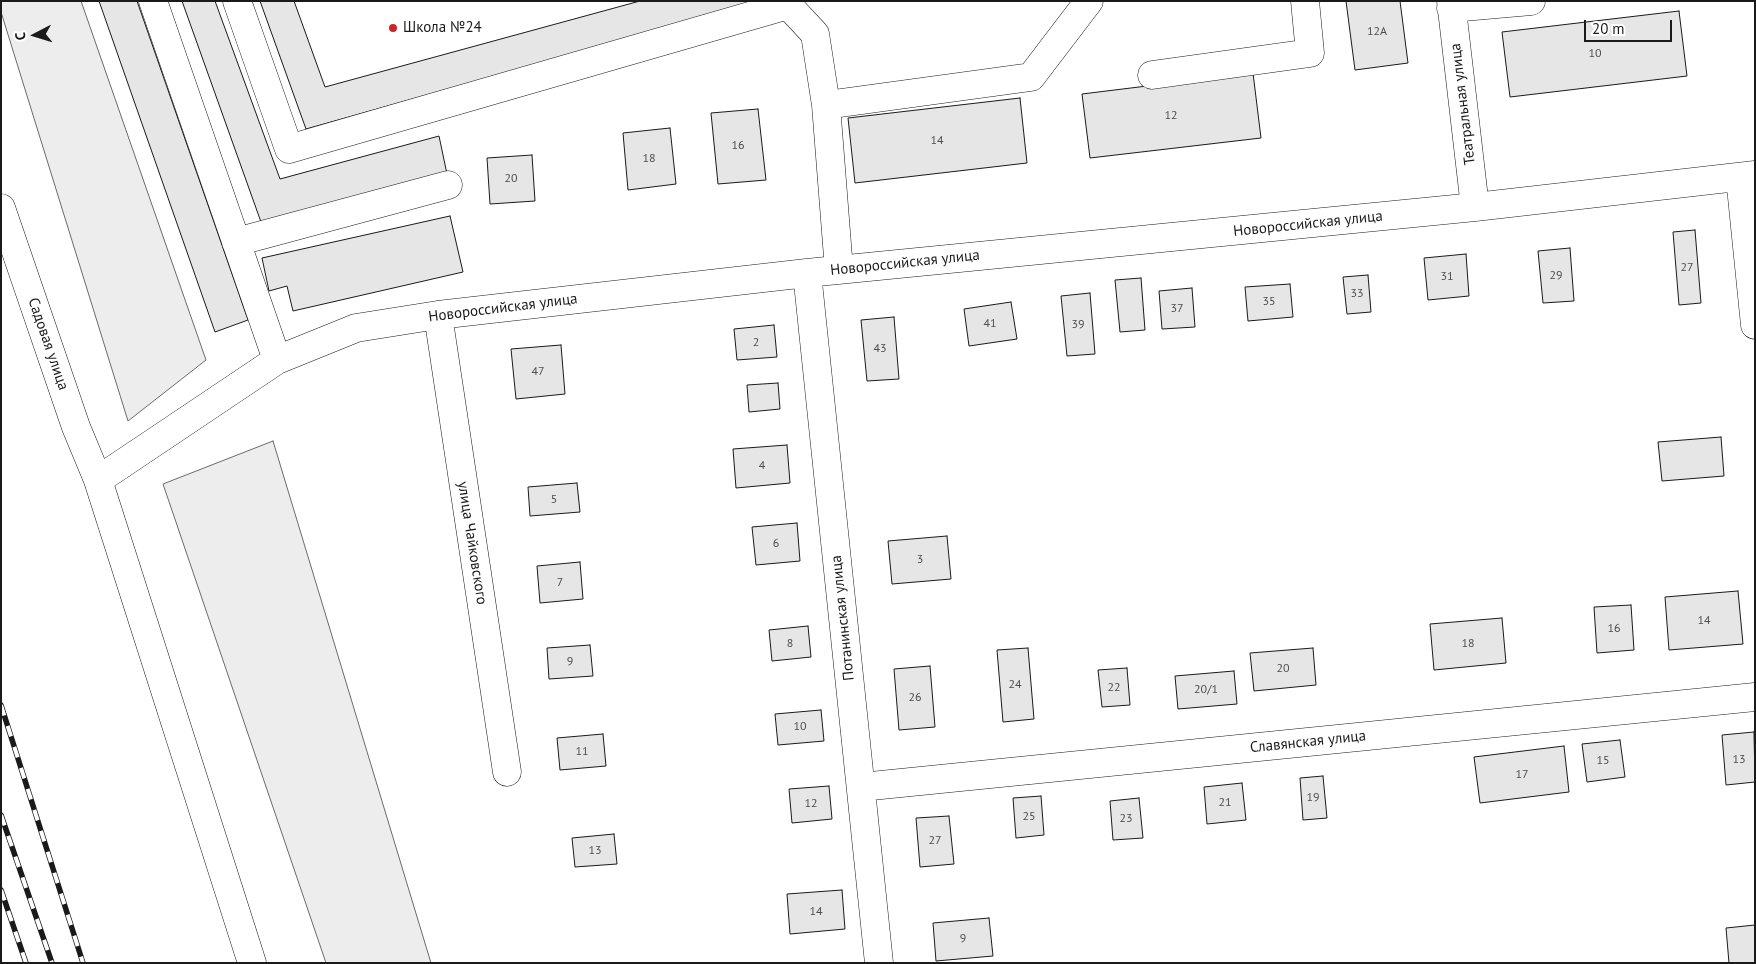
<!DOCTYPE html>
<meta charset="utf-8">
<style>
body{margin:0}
#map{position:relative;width:1756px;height:964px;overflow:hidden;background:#fff;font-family:"PT Sans",sans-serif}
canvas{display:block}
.frame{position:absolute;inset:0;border:2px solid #1a1a1a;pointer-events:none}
.north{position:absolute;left:10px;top:10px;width:50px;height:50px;-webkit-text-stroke:4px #fff;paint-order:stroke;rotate:265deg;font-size:14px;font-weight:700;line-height:20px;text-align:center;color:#1a1a1a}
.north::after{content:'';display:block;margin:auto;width:18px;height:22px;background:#1a1a1a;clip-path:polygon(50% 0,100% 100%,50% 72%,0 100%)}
.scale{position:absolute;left:1584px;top:20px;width:88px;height:22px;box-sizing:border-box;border:2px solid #1a1a1a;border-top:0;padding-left:6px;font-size:15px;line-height:18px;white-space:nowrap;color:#1a1a1a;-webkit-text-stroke:4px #fff;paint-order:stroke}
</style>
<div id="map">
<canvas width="1756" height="964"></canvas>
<div class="frame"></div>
<div class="north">С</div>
<div class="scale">20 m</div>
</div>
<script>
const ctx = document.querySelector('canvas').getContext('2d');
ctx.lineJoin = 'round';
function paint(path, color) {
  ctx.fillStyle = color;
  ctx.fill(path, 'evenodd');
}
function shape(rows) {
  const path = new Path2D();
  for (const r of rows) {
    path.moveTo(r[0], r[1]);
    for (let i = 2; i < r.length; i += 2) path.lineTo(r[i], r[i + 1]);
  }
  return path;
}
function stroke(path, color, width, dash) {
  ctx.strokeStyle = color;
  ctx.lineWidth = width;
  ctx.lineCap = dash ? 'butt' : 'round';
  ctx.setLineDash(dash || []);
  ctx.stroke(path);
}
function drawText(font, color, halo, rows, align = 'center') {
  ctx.font = font + ' "PT Sans",sans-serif';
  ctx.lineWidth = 4;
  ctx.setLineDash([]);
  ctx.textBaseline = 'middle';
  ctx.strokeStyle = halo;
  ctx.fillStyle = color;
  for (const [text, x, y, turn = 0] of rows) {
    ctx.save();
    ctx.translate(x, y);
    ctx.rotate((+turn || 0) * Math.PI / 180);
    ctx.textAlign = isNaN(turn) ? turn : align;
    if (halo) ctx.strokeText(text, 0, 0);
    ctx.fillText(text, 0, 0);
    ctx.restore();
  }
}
const built = shape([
 [1,1,81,1,206,360,128,421,1,12,1,1],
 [273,441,431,963,326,963,163,484,273,441]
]);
const building = shape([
 [99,1,137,1,248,320,215,332,99,1],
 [182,1,215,1,280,179,439,136,447,174,261,222,182,1],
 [260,1,294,1,325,87,640,1,762,1,306,129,260,1],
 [1346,1,1400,1,1408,63,1355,70,1346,1],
 [1679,11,1687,76,1510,97,1502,32,1679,11],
 [1253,73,1261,138,1090,158,1082,94,1253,73],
 [1020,98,1027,163,855,183,848,118,1020,98],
 [758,109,766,180,718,184,711,113,758,109],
 [670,128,676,184,628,190,623,133,670,128],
 [532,155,535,201,490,204,487,158,532,155],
 [450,216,463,272,293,311,287,286,269,291,262,258,450,216],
 [1695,230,1701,303,1679,305,1673,232,1695,230],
 [1570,248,1574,301,1543,303,1538,251,1570,248],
 [1466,254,1469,296,1428,300,1424,258,1466,254],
 [1368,275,1371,312,1347,314,1343,277,1368,275],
 [1141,278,1145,330,1120,332,1115,280,1141,278],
 [1290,284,1293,317,1248,321,1245,287,1290,284],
 [1192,288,1195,327,1162,329,1159,291,1192,288],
 [1090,293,1095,354,1067,356,1061,296,1090,293],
 [1011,302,1017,339,969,346,964,309,1011,302],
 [894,317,899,379,867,381,861,320,894,317],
 [774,325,777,357,737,360,734,329,774,325],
 [561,345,565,394,516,399,511,349,561,345],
 [778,383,780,409,749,412,747,385,778,383],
 [1721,437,1724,476,1662,481,1658,442,1721,437],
 [787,445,790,483,736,488,733,449,787,445],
 [577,483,580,512,530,516,528,487,577,483],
 [797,523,800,561,756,565,752,527,797,523],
 [947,536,951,579,892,584,888,541,947,536],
 [580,562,583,599,540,603,537,566,580,562],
 [1738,591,1743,644,1669,650,1665,597,1738,591],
 [1631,605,1634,650,1597,653,1594,607,1631,605],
 [1502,618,1506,663,1434,670,1430,624,1502,618],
 [808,626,811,657,772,661,769,630,808,626],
 [590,645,593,676,549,679,547,648,590,645],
 [1028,648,1034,719,1003,722,997,650,1028,648],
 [1313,648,1316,685,1254,691,1250,653,1313,648],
 [930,666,935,727,899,730,894,669,930,666],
 [1127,668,1130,705,1102,707,1098,670,1127,668],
 [1234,671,1237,704,1178,709,1175,676,1234,671],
 [821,710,824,741,778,745,775,714,821,710],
 [1754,732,1755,782,1726,785,1722,735,1754,732],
 [603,734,606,766,560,770,557,738,603,734],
 [1620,740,1625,777,1587,782,1582,744,1620,740],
 [1564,746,1569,792,1480,803,1474,757,1564,746],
 [1323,776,1327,818,1303,820,1300,778,1323,776],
 [1242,783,1246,820,1207,824,1204,787,1242,783],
 [829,786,832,819,792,823,789,789,829,786],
 [1041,796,1044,835,1016,838,1013,798,1041,796],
 [1139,798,1143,838,1113,840,1110,801,1139,798],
 [949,816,954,864,920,867,916,818,949,816],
 [614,834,617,864,575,867,572,838,614,834],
 [842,890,845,929,790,934,787,894,842,890],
 [989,918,993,956,936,961,933,923,989,918],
 [1755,925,1755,963,1729,963,1726,928,1755,925]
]);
const minor = shape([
 [153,1,277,360],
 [237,1,289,149,788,5],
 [789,1,788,5,815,34,826,105,839,270],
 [1451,1,1475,207],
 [1451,8,1531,1],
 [1152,75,1310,53,1305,1],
 [826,105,1031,77,1089,1],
 [1740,177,1755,325],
 [1,208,76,427,98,480,252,963],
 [236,242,448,185],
 [807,273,879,963],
 [438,315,507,772],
 [98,480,277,360,356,328,438,315,807,273,1475,207,1755,175],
 [861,787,1755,697]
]);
const rail = shape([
 [1,705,83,963],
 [1,815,52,963],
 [1,890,26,963]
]);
const markers = [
 [393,28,5,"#c62828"]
];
const numberNames = [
 ["12А",1377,32],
 ["10",1595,54],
 ["12",1171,116],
 ["14",937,141],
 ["16",738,146],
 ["18",649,159],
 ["20",511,179],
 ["27",1687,268],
 ["29",1556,276],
 ["31",1447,277],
 ["33",1357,294],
 ["35",1269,302],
 ["37",1177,309],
 ["41",990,324],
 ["39",1078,325],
 ["2",756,343],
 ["43",880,349],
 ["47",538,372],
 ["4",762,466],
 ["5",554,500],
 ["6",776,544],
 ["3",920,560],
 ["7",560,583],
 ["14",1704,621],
 ["16",1614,629],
 ["8",790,644],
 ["18",1468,644],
 ["9",570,662],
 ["20",1283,669],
 ["24",1015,685],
 ["22",1114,688],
 ["20/1",1206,690],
 ["26",915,698],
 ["10",800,727],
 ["11",582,752],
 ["13",1739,760],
 ["15",1603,761],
 ["17",1522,775],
 ["19",1313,798],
 ["21",1225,803],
 ["12",811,804],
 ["25",1029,817],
 ["23",1126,819],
 ["27",935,841],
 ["13",595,851],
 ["14",816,912],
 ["9",963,939]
];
const poiNames = [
 ["Школа №24",403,28]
];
const streetNames = [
 ["Театральная улица",1463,104,-97],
 ["Новороссийская улица",1308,224,-6],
 ["Новороссийская улица",905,263,-6],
 ["Новороссийская улица",503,308,-7],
 ["Садовая улица",48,344,71],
 ["улица Чайковского",472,543,81],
 ["Потанинская улица",843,618,-96],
 ["Славянская улица",1308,742,-6]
];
paint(built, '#ededed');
stroke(built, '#6a6a6a', 1);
paint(building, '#e6e6e6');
stroke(building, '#1a1a1a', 1);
stroke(minor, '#1a1a1a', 29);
stroke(minor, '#fff', 28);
stroke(rail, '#1a1a1a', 5.5);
stroke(rail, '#fff', 4, [11]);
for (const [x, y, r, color] of markers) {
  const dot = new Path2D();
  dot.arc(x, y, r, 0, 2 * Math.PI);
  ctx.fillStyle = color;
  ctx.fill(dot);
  stroke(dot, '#fff', 2);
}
drawText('12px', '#4d4d4d', null, numberNames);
drawText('15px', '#1a1a1a', '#fff', poiNames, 'left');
drawText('15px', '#1a1a1a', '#fff', streetNames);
</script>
